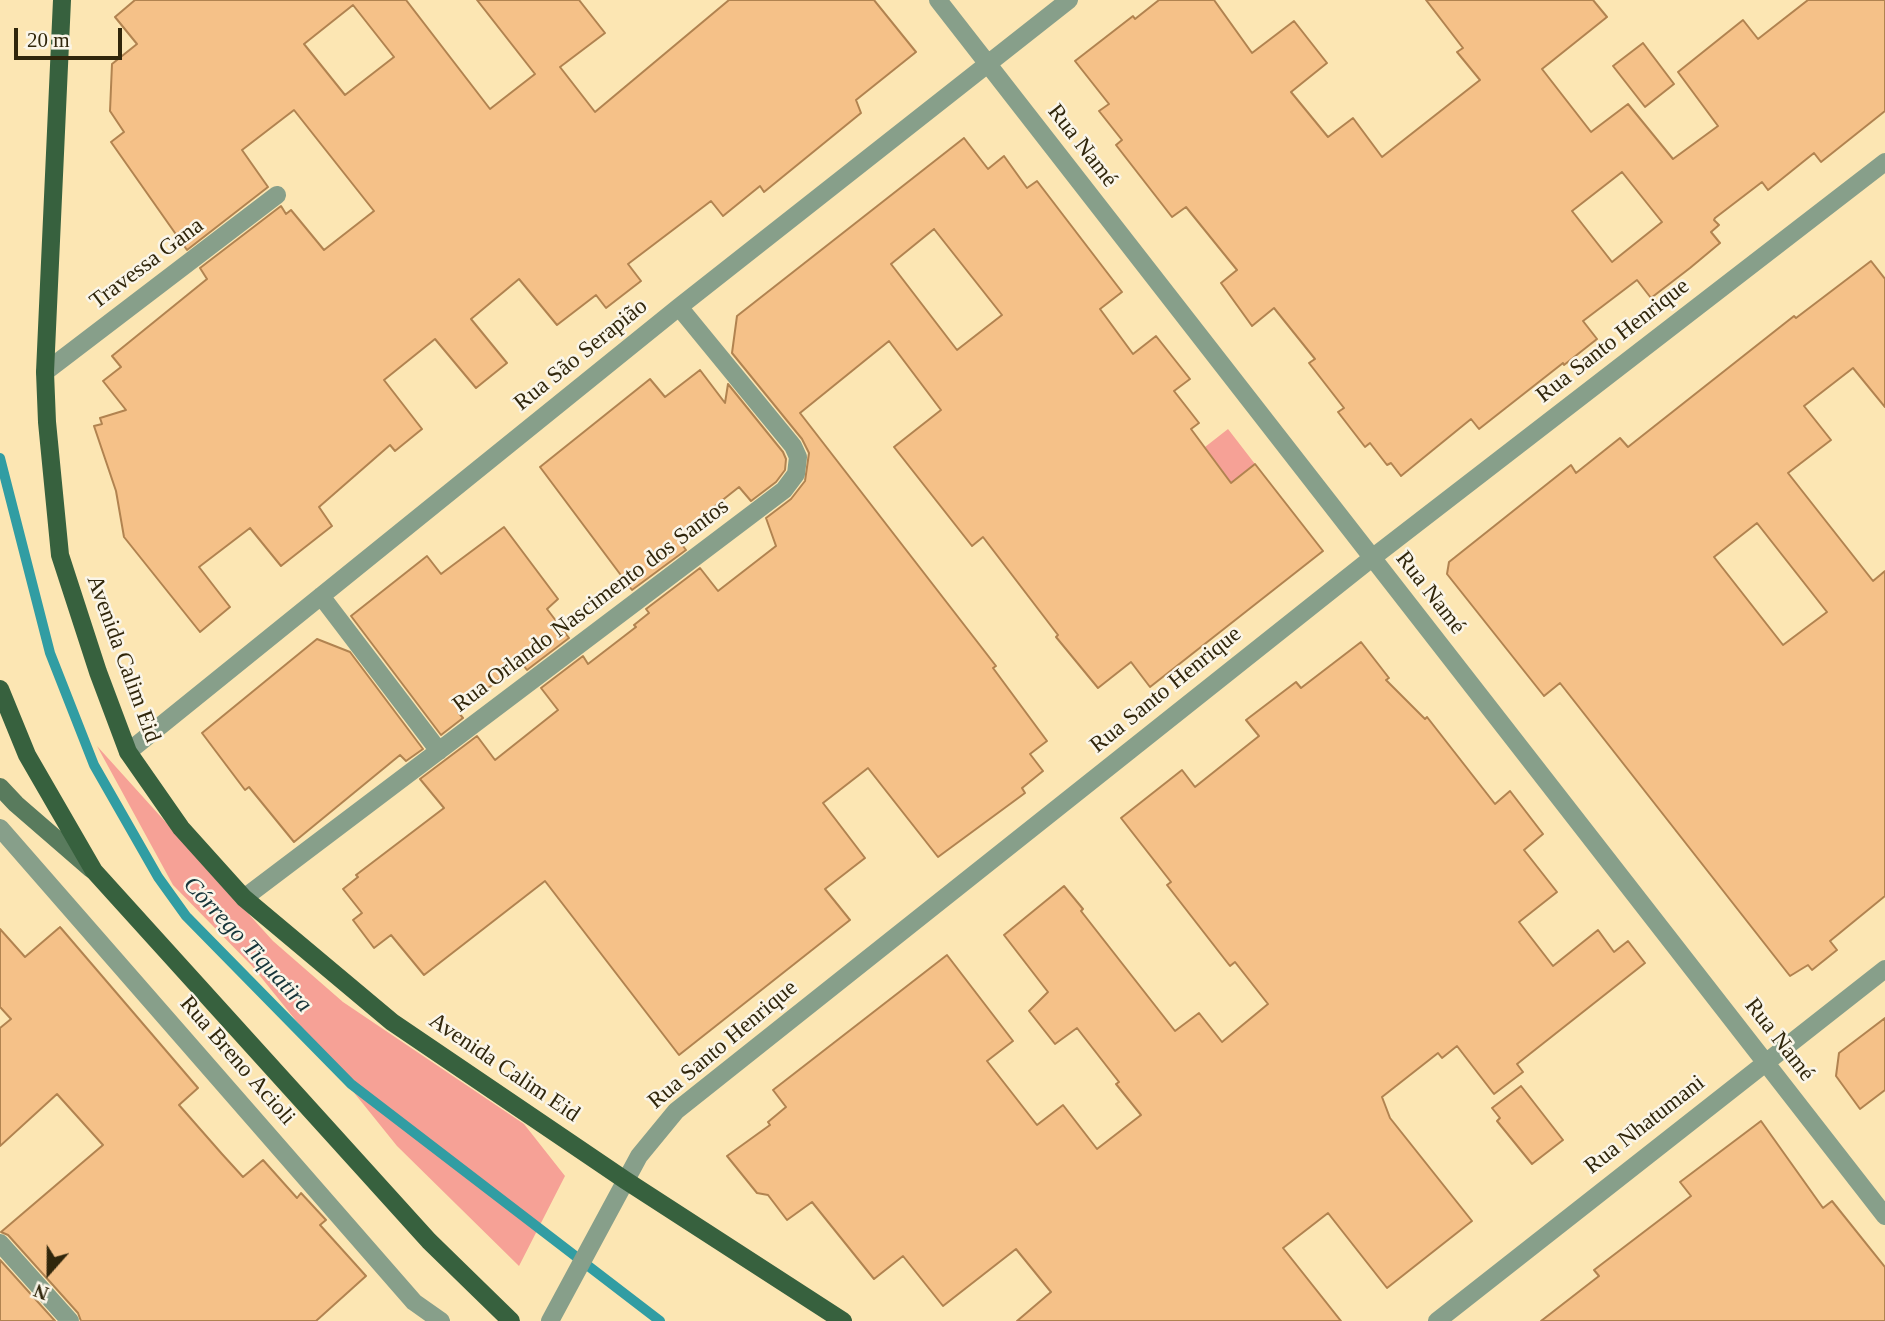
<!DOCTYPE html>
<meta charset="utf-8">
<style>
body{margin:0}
#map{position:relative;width:1885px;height:1321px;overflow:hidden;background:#fce6b3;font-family:Georgia,serif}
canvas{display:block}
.north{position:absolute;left:14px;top:1237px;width:70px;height:70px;-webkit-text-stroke:5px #faf5e8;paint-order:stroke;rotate:201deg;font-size:19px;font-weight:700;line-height:28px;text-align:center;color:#30260b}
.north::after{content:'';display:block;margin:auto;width:24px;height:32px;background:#30260b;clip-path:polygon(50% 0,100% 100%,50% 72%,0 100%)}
.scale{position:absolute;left:14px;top:28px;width:108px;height:32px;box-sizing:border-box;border:4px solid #30260b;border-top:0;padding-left:9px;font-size:21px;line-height:24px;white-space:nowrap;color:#30260b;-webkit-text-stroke:5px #faf5e8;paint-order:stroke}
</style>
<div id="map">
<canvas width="1885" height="1321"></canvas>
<div class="north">N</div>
<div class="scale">20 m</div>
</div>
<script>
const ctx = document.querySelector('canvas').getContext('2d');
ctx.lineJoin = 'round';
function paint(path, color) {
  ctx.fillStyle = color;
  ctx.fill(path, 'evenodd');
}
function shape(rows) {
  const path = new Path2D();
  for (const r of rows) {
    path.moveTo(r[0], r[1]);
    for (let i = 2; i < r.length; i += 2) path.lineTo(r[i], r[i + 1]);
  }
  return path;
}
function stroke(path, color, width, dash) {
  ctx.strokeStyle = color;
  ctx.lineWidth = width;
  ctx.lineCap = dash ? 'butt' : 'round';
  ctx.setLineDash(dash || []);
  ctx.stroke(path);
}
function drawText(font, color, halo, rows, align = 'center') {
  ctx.font = font + ' Georgia,serif';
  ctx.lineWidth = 5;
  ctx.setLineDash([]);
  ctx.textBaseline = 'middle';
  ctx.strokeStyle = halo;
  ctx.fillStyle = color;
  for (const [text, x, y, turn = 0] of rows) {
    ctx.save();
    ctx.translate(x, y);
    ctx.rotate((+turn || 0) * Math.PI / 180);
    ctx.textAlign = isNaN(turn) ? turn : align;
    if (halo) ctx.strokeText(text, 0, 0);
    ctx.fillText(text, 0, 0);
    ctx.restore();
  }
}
const green = shape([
 [1228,429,1255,464,1231,483,1205,447],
 [97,746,273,941,343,1002,524,1124,565,1176,519,1266,397,1146,252,966,173,885]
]);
const stream = shape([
 [0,458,50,653,94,765,158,877,186,916,351,1084,660,1321]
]);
const building = shape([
 [135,0,406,0,490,109,535,74,477,0,579,0,605,33,560,67,595,112,729,0,874,0,916,52,856,100,861,113,764,192,760,186,723,216,711,201,628,264,641,281,606,308,596,295,557,325,519,279,471,319,507,363,476,388,435,339,384,380,422,429,395,451,390,445,319,507,332,526,281,566,250,528,199,567,230,607,200,632,124,537,116,491,94,426,102,424,100,418,126,410,103,381,121,367,112,356,207,279,200,268,281,206,286,214,291,210,324,250,374,211,294,110,242,150,268,187,187,250,111,142,124,132,110,111,112,64,137,44,115,17,135,0],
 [353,5,394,57,345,95,304,44,353,5],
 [1159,0,1214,0,1252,53,1294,21,1327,63,1291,92,1328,137,1353,118,1382,157,1480,80,1457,52,1463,48,1426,0,1593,0,1607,17,1542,69,1591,132,1628,104,1673,159,1718,126,1678,72,1743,20,1758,39,1808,0,1885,0,1885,111,1821,162,1814,153,1768,190,1762,182,1715,218,1714,220,1719,225,1711,232,1720,243,1690,268,1651,298,1637,280,1583,321,1597,339,1564,365,1563,363,1479,429,1471,419,1401,476,1391,463,1387,465,1370,443,1365,447,1338,412,1344,408,1309,363,1315,359,1274,308,1252,326,1221,283,1237,270,1186,207,1172,217,1116,145,1122,140,1099,111,1109,104,1075,61,1133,16,1135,19,1159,0],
 [1622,172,1662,222,1612,262,1572,211,1622,172],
 [1643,43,1674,84,1645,107,1613,66,1643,43],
 [964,138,988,169,1004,156,1027,188,1037,181,1122,292,1100,309,1133,354,1156,336,1190,379,1174,391,1199,423,1191,429,1231,483,1255,464,1323,551,1150,687,1131,662,1098,688,1056,637,1058,635,983,537,972,546,894,447,941,410,889,341,800,413,996,666,993,668,1047,741,1030,754,1043,771,1022,788,1025,793,938,857,868,768,823,803,865,858,825,889,850,920,679,1055,545,881,424,975,391,935,374,948,353,920,362,913,343,889,358,877,356,875,444,808,420,779,477,736,495,760,558,710,541,688,583,656,588,664,636,627,634,625,649,613,646,609,700,568,718,591,776,546,766,518,791,499,805,481,809,453,802,439,732,353,737,316,964,138],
 [934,229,1002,315,957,350,891,264,934,229],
 [1871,261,1885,279,1885,407,1853,368,1804,406,1831,440,1788,473,1873,581,1885,571,1885,896,1830,941,1837,950,1812,970,1808,965,1790,976,1560,683,1544,696,1447,574,1449,562,1571,465,1576,473,1620,438,1628,447,1794,316,1796,318,1871,261],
 [1757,523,1827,612,1783,645,1714,557,1757,523],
 [700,370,725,403,728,384,783,452,786,459,785,470,776,482,751,501,739,487,696,521,677,538,686,550,632,590,540,467,650,379,665,397,700,370],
 [504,527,558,599,547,609,569,638,527,670,521,662,458,712,463,718,441,735,351,616,427,556,441,574,504,527],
 [317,639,350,652,423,749,406,761,400,755,294,842,249,787,245,790,202,733,317,639],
 [1361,642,1389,678,1386,680,1425,719,1427,717,1495,804,1510,791,1543,834,1524,850,1557,892,1519,922,1553,966,1598,930,1614,952,1628,941,1645,963,1517,1064,1523,1072,1494,1094,1457,1046,1442,1058,1438,1053,1382,1097,1390,1118,1472,1221,1387,1288,1328,1213,1283,1248,1341,1321,1017,1321,1051,1292,1016,1249,943,1306,903,1256,874,1279,812,1202,787,1220,768,1195,757,1193,727,1156,770,1125,768,1122,786,1107,773,1090,947,955,1013,1041,987,1061,1037,1125,1063,1105,1097,1149,1141,1115,1116,1084,1119,1082,1077,1028,1055,1044,1029,1011,1048,992,1004,935,1064,886,1083,909,1081,911,1175,1031,1199,1013,1222,1042,1268,1004,1235,962,1230,966,1167,885,1171,882,1121,818,1182,770,1195,787,1259,736,1246,720,1296,682,1301,688,1361,642],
 [60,927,198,1088,179,1105,222,1154,243,1177,263,1160,297,1198,301,1193,326,1220,320,1225,366,1276,316,1321,81,1321,78,1313,8,1235,1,1232,103,1145,57,1094,0,1146,0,1028,11,1019,0,1007,0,929,25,957,60,927],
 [1885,1018,1885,1090,1860,1109,1836,1076,1839,1053,1885,1018],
 [1521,1086,1563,1140,1532,1164,1497,1121,1500,1118,1492,1108,1521,1086],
 [1761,1121,1823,1208,1832,1201,1885,1267,1885,1321,1541,1321,1599,1276,1594,1270,1691,1196,1680,1182,1761,1121],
 [0,1260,55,1321,0,1321,0,1260]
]);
const street = shape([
 [938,0,1885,1216],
 [45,372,277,195],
 [321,596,439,751],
 [128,752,679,307,1069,0],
 [0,828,414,1302,441,1321],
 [244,898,784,490,796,474,798,457,793,446,679,307],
 [0,1243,70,1321],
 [550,1321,639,1156,676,1111,1372,558,1885,162],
 [1437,1321,1885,969]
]);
const secondary = shape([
 [0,787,16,804,91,869]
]);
const primary = shape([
 [62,0,45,372,47,422,60,555,98,672,128,752,181,828,244,898,392,1022,625,1180,843,1321],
 [0,689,27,755,94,871,429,1241,511,1321]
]);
const streetNames = [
 ["Rua Namé",1082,146,52],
 ["Travessa Gana",147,264,-37],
 ["Rua Santo Henrique",1613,341,-38],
 ["Rua São Serapião",581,355,-39],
 ["Rua Namé",1430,593,52],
 ["Rua Orlando Nascimento dos Santos",591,606,-37],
 ["Avenida Calim Eid",123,659,70],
 ["Rua Santo Henrique",1166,690,-39],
 ["Rua Namé",1779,1040,52],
 ["Rua Santo Henrique",723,1045,-40],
 ["Rua Breno Acioli",237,1061,49],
 ["Avenida Calim Eid",504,1068,34],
 ["Rua Nhatumani",1645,1125,-38]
];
const waterNames = [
 ["Córrego Tiquatira",247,945,47]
];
paint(green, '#f6a196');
stroke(stream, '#319da3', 10);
paint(building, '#f5c188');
stroke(building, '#b18350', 2);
stroke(street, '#879f8a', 18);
stroke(secondary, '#597b5d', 18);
stroke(primary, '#37613e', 18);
drawText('23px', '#30260b', '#faf5e8', streetNames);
drawText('italic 24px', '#16353a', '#faf5e8', waterNames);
</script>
